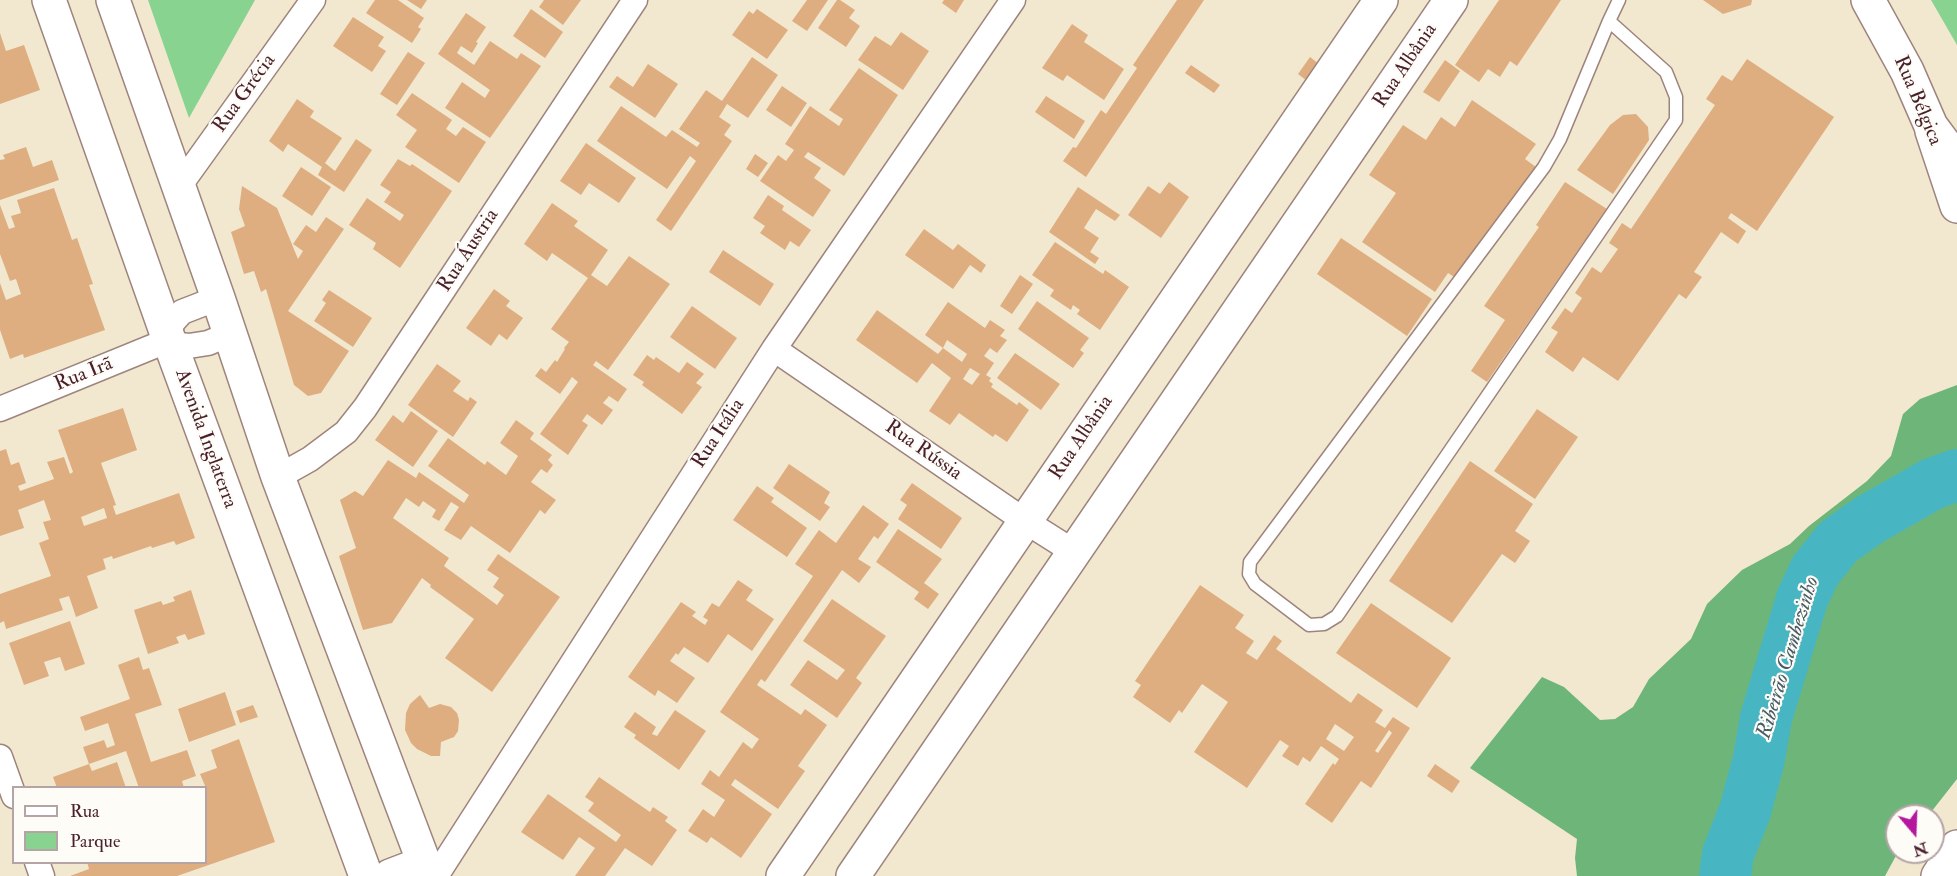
<!DOCTYPE html>
<meta charset="utf-8">
<style>
body{margin:0}
#map{position:relative;width:1957px;height:876px;overflow:hidden;background:#f1e8cf;font-family:"IM FELL Double Pica",serif}
canvas{display:block}
.legend{position:absolute;left:12px;top:786px;width:195px;height:78px;box-sizing:border-box;background:#fdfcf7;border:2px solid #b5a4a5;margin:0;padding:8px 10px;list-style:none;font-size:18px;color:#4a1f2b}
.legend li{display:flex;align-items:center;gap:12px;height:30px}
.legend b{width:30px;border:2px solid #b5a4a5}
.north{position:absolute;left:1885px;top:804px;width:60px;height:60px;box-sizing:border-box;background:#fdfcf7;border:2px solid #b5a4a5;border-radius:50%;rotate:161deg;font-size:16px;font-weight:700;line-height:24px;text-align:center;color:#4a1f2b}
.north::after{content:'';display:block;margin:auto;width:21px;height:27px;background:#b5179e;clip-path:polygon(50% 0,100% 100%,50% 72%,0 100%)}
</style>
<div id="map">
<canvas width="1957" height="876"></canvas>
<ul class="legend">
<li><b style="height:8px;background:#fff"></b>Rua</li>
<li><b style="height:16px;background:#89d390"></b>Parque</li>
</ul>
<div class="north">N</div>
</div>
<script>
const ctx = document.querySelector('canvas').getContext('2d');
ctx.lineJoin = 'round';
function paint(path, color) {
  ctx.fillStyle = color;
  ctx.fill(path, 'evenodd');
}
function shape(rows) {
  const path = new Path2D();
  for (const r of rows) {
    path.moveTo(r[0], r[1]);
    for (let i = 2; i < r.length; i += 2) path.lineTo(r[i], r[i + 1]);
  }
  return path;
}
function stroke(path, color, width, dash) {
  ctx.strokeStyle = color;
  ctx.lineWidth = width;
  ctx.lineCap = dash ? 'butt' : 'round';
  ctx.setLineDash(dash || []);
  ctx.stroke(path);
}
function drawText(font, color, halo, rows, align = 'center') {
  ctx.font = font + ' "IM FELL Double Pica",serif';
  ctx.lineWidth = 4.5;
  ctx.setLineDash([]);
  ctx.textBaseline = 'middle';
  ctx.strokeStyle = halo;
  ctx.fillStyle = color;
  for (const [text, x, y, turn = 0] of rows) {
    ctx.save();
    ctx.translate(x, y);
    ctx.rotate((+turn || 0) * Math.PI / 180);
    ctx.textAlign = isNaN(turn) ? turn : align;
    if (halo) ctx.strokeText(text, 0, 0);
    ctx.fillText(text, 0, 0);
    ctx.restore();
  }
}
const green = shape([
 [148,0,255,0,189,118],
 [1931,0,1957,0,1957,45]
]);
const forest = shape([
 [1957,385,1957,779,1928,816,1897,816,1898,852,1885,876,1577,876,1575,858,1577,839,1470,768,1542,677,1564,687,1600,720,1615,719,1633,707,1649,679,1691,639,1707,604,1742,570,1790,544,1809,526,1867,481,1891,456,1903,414,1920,399]
]);
const river = shape([
 [1725,876,1728,854,1745,811,1759,759,1766,718,1802,599,1815,571,1838,542,1869,520,1932,484,1957,475]
]);
const building = shape([
 [375,0,398,0,424,18,418,27,421,29,412,43,366,13],
 [407,0,427,0,421,9],
 [544,0,581,0,563,25,539,7],
 [807,0,828,0,807,31,792,21],
 [837,0,840,0,855,10,849,18,860,26,846,47,818,28],
 [944,0,964,0,956,13,942,3],
 [1177,0,1204,0,1086,177,1063,161,1073,147,1076,148,1101,110,1106,114,1137,68,1133,65],
 [1499,0,1561,0,1517,66,1510,61,1500,77,1488,69,1479,82,1455,65],
 [1703,0,1752,0,1751,5,1723,14],
 [531,9,563,32,545,58,513,36],
 [757,9,788,30,767,59,732,35,749,11,753,14],
 [466,13,486,27,476,42,478,43,472,53,461,46,457,53,474,65,490,41,517,59,521,53,541,66,490,138,445,108,462,82,485,98,490,90,438,54],
 [353,17,384,37,378,46,386,51,372,72,333,46],
 [1072,24,1088,35,1084,42,1124,69,1104,100,1067,75,1063,81,1042,68],
 [901,32,929,51,903,90,858,60,875,36,891,46],
 [0,33,6,51,24,45,40,90,0,104],
 [408,52,425,63,397,105,380,94],
 [752,57,778,75,748,118,727,104,719,117,731,125,724,135,732,141,671,231,656,220,696,161,690,156,667,189,597,141,621,106,666,137,672,130,697,147,700,143,679,129,706,90,722,101],
 [1310,57,1319,64,1307,81,1298,74],
 [1747,59,1834,117,1757,231,1731,213,1728,218,1746,231,1738,244,1721,232,1694,272,1702,277,1686,299,1679,294,1618,381,1583,357,1573,372,1545,352,1558,332,1551,328,1565,308,1572,313,1582,298,1575,293,1592,267,1601,273,1618,249,1609,243,1622,223,1631,229,1715,105,1706,99,1722,75,1732,81],
 [1445,60,1460,71,1439,102,1423,92],
 [648,64,678,84,655,118,609,87,617,76,633,87],
 [1191,65,1220,85,1214,93,1185,73],
 [859,68,898,95,844,176,808,152,804,157,821,168,814,178,831,190,813,217,760,181,778,155,786,161,794,150,785,144,810,106,839,126,843,119,829,110],
 [782,86,807,103,791,127,766,110],
 [412,93,452,120,446,129,456,136,463,127,486,142,459,183,405,147,417,130,396,115],
 [1046,96,1085,121,1074,139,1035,112],
 [297,99,314,111,310,117,342,138,325,163,335,171,356,139,372,150,344,192,318,175,322,167,288,144,283,152,269,141],
 [1472,100,1536,144,1525,159,1536,167,1459,280,1448,273,1435,292,1362,242,1396,193,1369,175,1403,125,1426,140,1441,117,1455,127],
 [1636,114,1648,127,1649,140,1613,194,1577,170,1610,125,1623,115],
 [586,143,636,178,619,203,589,183,581,195,560,181],
 [26,147,33,167,52,160,59,180,0,200,0,160,5,159,3,155],
 [755,154,768,163,758,177,746,169],
 [398,159,410,166,412,164,452,191,400,268,373,249,376,243,349,225,367,198,400,221,404,215,384,202,391,192,380,185],
 [301,167,331,187,312,216,282,196],
 [1169,182,1189,197,1161,238,1128,215,1148,186,1160,194],
 [1565,182,1607,209,1487,382,1471,371,1505,320,1484,306,1539,227,1536,225],
 [242,186,277,208,298,259,303,251,293,244,306,225,316,232,326,217,344,229,288,311,349,351,321,393,308,396,294,385,266,289,261,292,254,271,244,274,231,232,245,226,239,209],
 [1078,187,1120,215,1115,221,1096,209,1084,228,1099,238,1090,252,1099,258,1095,264,1049,232],
 [54,188,72,240,77,238,93,284,89,285,105,330,24,358,23,354,10,359,0,330,0,283,6,300,21,294,16,279,10,281,0,254,0,205,9,229,15,227,11,216,21,213,17,200],
 [768,195,784,206,782,210,811,230,799,247,790,241,785,250,760,233,765,226,753,218],
 [552,203,578,221,574,226,608,250,591,275,607,286,629,256,670,284,608,370,596,361,593,365,627,389,618,402,609,396,603,403,613,410,602,425,587,414,582,421,588,425,568,455,540,434,578,382,572,377,560,394,535,376,541,368,546,372,555,360,557,362,565,349,564,348,569,342,551,329,588,278,552,253,547,261,524,244],
 [924,229,953,250,958,244,986,265,981,273,970,265,953,289,905,255],
 [1341,238,1432,299,1407,336,1317,274],
 [1055,242,1103,274,1105,270,1129,287,1100,330,1077,314,1080,310,1073,305,1071,310,1050,296,1054,290,1032,275],
 [723,250,774,284,760,306,709,272],
 [1020,275,1033,284,1012,314,1000,306],
 [494,289,510,301,506,306,523,318,507,340,499,334,491,346,466,328],
 [329,290,372,318,353,347,314,321,326,303,322,300],
 [1037,301,1089,338,1080,350,1084,353,1073,368,1018,329],
 [948,302,985,328,990,320,1005,330,1000,336,1007,340,997,353,990,348,984,356,994,363,986,375,991,378,989,381,993,384,991,387,1017,405,1019,402,1029,410,1007,442,995,434,993,437,959,413,950,425,929,411,951,378,932,363,917,383,856,340,877,310,938,354,943,348,962,362,967,354,947,340,943,348,925,335],
 [970,368,980,374,972,385,963,379],
 [692,306,737,338,715,369,670,337],
 [1015,353,1060,384,1041,410,997,378],
 [647,355,654,360,656,357,679,373,687,362,704,374,696,383,702,387,682,414,642,385,644,382,633,375],
 [437,364,461,381,453,391,468,401,470,397,477,402,453,437,408,405],
 [123,408,137,450,101,463,116,505,113,506,116,515,179,493,195,538,176,545,174,541,152,548,151,546,113,559,112,556,103,559,106,569,87,576,98,608,76,617,69,596,59,599,63,610,6,629,4,621,0,623,0,594,51,576,39,543,49,539,43,522,51,520,44,500,18,510,24,528,0,536,0,451,6,449,11,465,19,462,26,483,18,486,20,491,54,479,47,462,64,457,70,474,73,472,58,430],
 [104,508,107,518,84,526,81,517],
 [1537,409,1578,437,1535,499,1494,471],
 [411,411,438,431,413,467,375,440,393,415,403,423],
 [516,420,534,433,530,439,552,455,548,460,553,465,547,473,541,469,531,482,556,500,545,514,540,510,510,553,471,526,461,540,444,530,459,507,451,502,439,521,432,517,436,510,423,501,419,507,406,498,393,518,449,558,444,566,497,605,504,595,493,587,499,578,487,570,498,554,560,597,492,692,445,658,474,619,430,587,431,585,422,578,392,623,363,630,339,556,356,548,340,500,355,491,363,496,388,460,416,478,419,472,464,503,469,495,428,466,448,438,485,465,487,461,506,475,518,456,500,443],
 [1470,461,1533,504,1515,531,1530,541,1515,563,1502,554,1452,623,1389,581],
 [789,464,830,492,824,503,830,507,820,521,773,488],
 [912,483,962,518,941,549,898,519,907,505,900,500],
 [757,486,774,498,771,502,807,528,787,557,733,520],
 [863,505,889,524,878,539,874,536,858,559,871,567,859,583,842,570,765,682,761,679,757,685,801,715,805,709,827,725,798,766,805,771,778,809,735,779,731,785,772,814,741,858,711,837,707,843,688,831,703,809,714,817,725,800,701,784,710,770,719,777,743,742,752,749,759,739,720,712,813,576,795,564,819,530,836,543],
 [898,529,942,559,924,583,939,594,928,609,914,599,919,592,876,562],
 [738,580,753,590,746,600,774,619,752,651,728,634,708,663,684,647,678,655,676,653,670,661,695,678,677,703,658,690,655,696,628,677,681,602,696,612,692,616,705,625,708,620,703,617,712,603,719,607],
 [1200,585,1244,615,1235,628,1254,641,1246,653,1257,660,1274,635,1282,641,1276,649,1351,703,1358,693,1383,710,1375,722,1385,728,1393,717,1410,728,1371,788,1361,781,1332,823,1305,804,1333,763,1335,765,1339,759,1321,746,1310,762,1303,757,1298,766,1282,756,1289,746,1280,740,1247,788,1194,752,1228,702,1202,684,1182,713,1179,710,1170,723,1133,697,1141,685,1135,681],
 [1335,724,1354,737,1344,751,1326,739],
 [1389,730,1392,733,1378,753,1375,751],
 [191,590,205,634,188,640,185,634,176,637,179,643,148,654,134,610,161,601,163,605,175,601,173,597],
 [832,599,886,636,856,678,862,683,837,718,790,685,808,660,837,680,845,670,803,641],
 [1371,603,1451,658,1417,708,1336,653],
 [70,621,85,664,65,671,60,657,44,662,49,676,24,685,9,643],
 [139,657,143,670,149,668,162,705,135,714,151,762,187,750,196,776,182,781,184,788,139,788,126,751,89,764,83,747,104,740,107,748,115,745,108,723,85,731,80,717,130,699,118,665],
 [225,692,236,725,189,742,178,709],
 [420,695,429,708,440,704,451,707,457,713,459,720,458,731,454,737,441,742,440,756,431,756,417,749,411,743,405,730,406,713,410,704],
 [253,705,258,717,240,723,236,711],
 [675,710,706,731,679,770,634,738,636,735,624,727,635,712,656,727,652,734,657,736],
 [239,739,275,842,177,876,70,876,89,869,87,862,206,862,206,788,200,774,217,768,211,750],
 [117,762,126,788,57,788,53,777,89,764,92,771],
 [1435,764,1460,781,1452,793,1427,776],
 [599,777,650,812,653,807,668,817,665,821,677,830,652,866,625,848,605,876,575,876,595,848,579,837,563,860,521,832,548,794,616,842,621,835,588,811,594,803,585,797]
]);
const lane = shape([
 [1609,21,1666,72,1676,97,1676,120,1337,616,1324,624,1309,625,1255,584,1249,574,1250,562,1544,167,1560,139,1609,21,1619,0]
]);
const street = shape([
 [178,188,313,0],
 [169,340,172,323,182,312,218,298],
 [169,340,179,345,189,346,208,343,230,334],
 [774,349,1025,521,1074,552],
 [0,409,169,340],
 [278,477,310,459,346,432,365,408,635,0],
 [0,757,14,796],
 [37,862,42,876],
 [436,876,774,349,1013,0]
]);
const secondary = shape([
 [49,0,169,340,366,876],
 [113,0,218,298,278,477,429,876],
 [1932,131,1957,206],
 [390,876,424,863],
 [1938,876,1957,847]
]);
const primary = shape([
 [1868,0,1907,71,1931,126,1957,161],
 [783,876,1381,0],
 [853,876,1451,0]
]);
const streetNames = [
 ["Rua Albânia",1406,66,-56],
 ["Rua Grécia",245,94,-54],
 ["Rua Bélgica",1917,101,67],
 ["Rua Áustria",469,251,-57],
 ["Rua Irã",84,375,-22],
 ["Rua Itália",719,434,-57],
 ["Rua Albânia",1082,438,-56],
 ["Avenida Inglaterra",205,439,70],
 ["Rua Rússia",923,451,35]
];
const waterNames = [
 ["Ribeirão Cambezinho",1789,658,-73]
];
paint(green, '#89d390');
paint(forest, '#6eb57a');
stroke(river, '#48b6c2', 52);
paint(building, '#dfae80');
stroke(lane, '#9e847d', 15);
stroke(street, '#9e847d', 27);
stroke(secondary, '#9e847d', 36);
stroke(primary, '#9e847d', 36);
stroke(lane, '#fff', 12);
stroke(street, '#fff', 24);
stroke(secondary, '#fff', 33);
stroke(primary, '#fff', 33);
drawText('20px', '#4a1f2b', '#fdfcf7', streetNames);
drawText('italic 21px', '#495b67', '#fdfcf7', waterNames);
</script>
